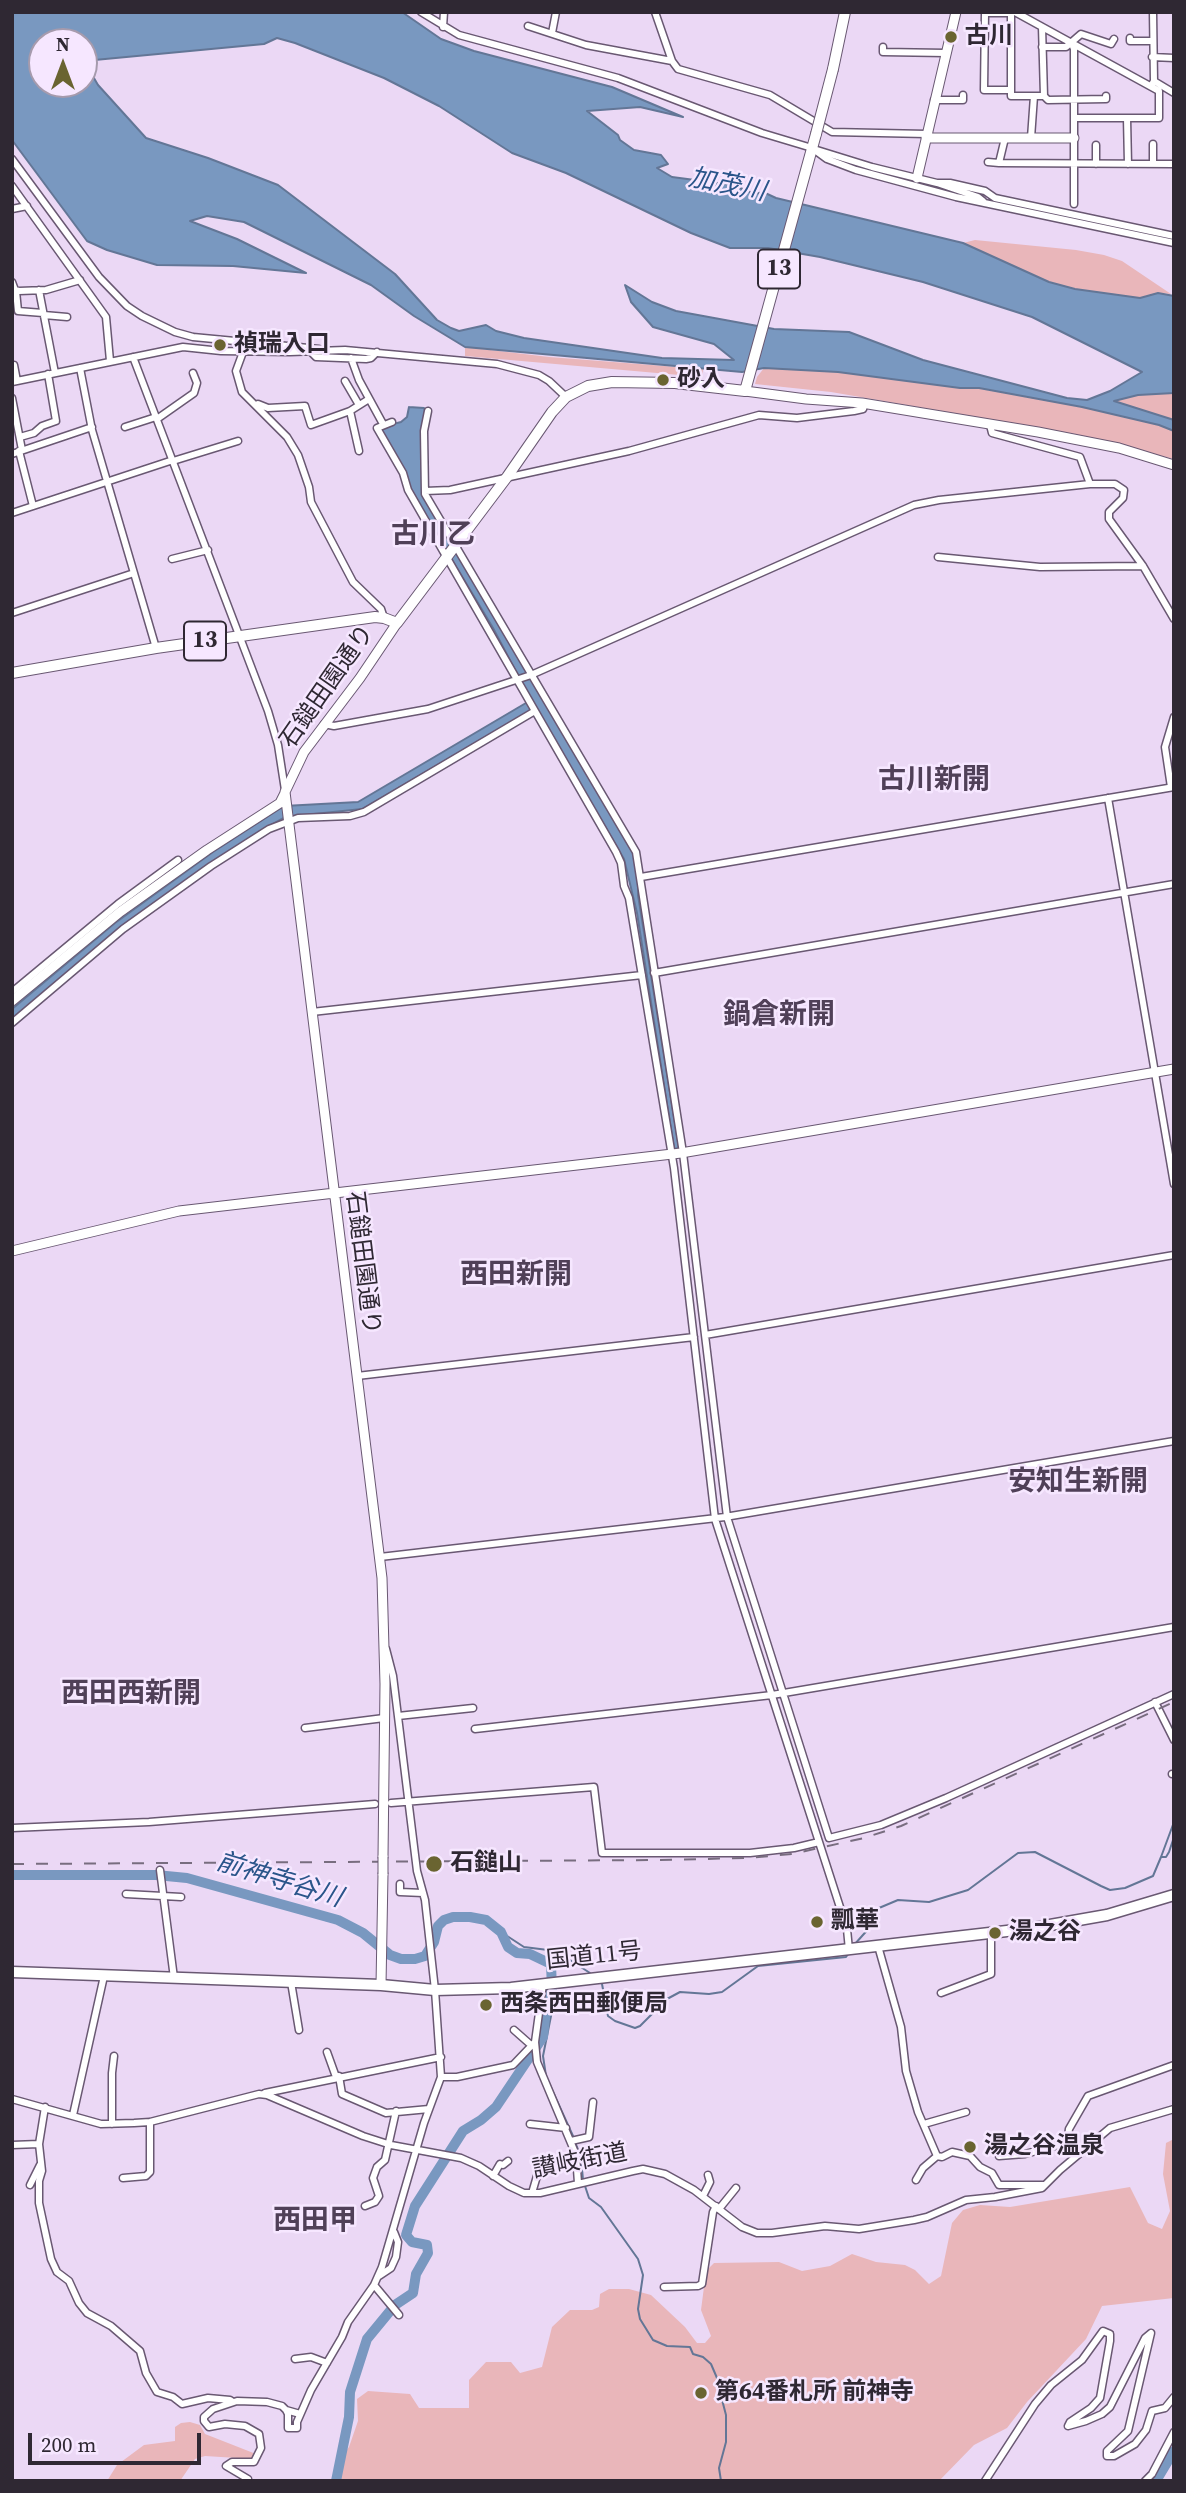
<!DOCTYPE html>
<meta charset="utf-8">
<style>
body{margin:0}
#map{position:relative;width:1186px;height:2493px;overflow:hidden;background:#ebd8f5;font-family:"Source Serif 4",serif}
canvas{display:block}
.frame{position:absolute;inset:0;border:14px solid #2f2833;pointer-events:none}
.north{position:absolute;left:28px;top:28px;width:70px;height:70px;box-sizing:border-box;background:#f6e7ff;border:2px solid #a69bad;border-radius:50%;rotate:0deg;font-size:19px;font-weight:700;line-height:28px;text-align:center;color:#2f2833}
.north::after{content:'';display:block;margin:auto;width:24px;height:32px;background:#6a6431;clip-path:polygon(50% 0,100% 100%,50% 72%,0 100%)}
.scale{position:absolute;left:28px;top:2433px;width:173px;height:32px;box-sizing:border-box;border:4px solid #2f2833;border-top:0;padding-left:9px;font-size:21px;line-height:24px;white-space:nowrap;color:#2f2833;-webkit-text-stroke:5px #f6e7ff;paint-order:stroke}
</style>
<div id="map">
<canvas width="1186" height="2493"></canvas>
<div class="frame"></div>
<div class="north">N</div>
<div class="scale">200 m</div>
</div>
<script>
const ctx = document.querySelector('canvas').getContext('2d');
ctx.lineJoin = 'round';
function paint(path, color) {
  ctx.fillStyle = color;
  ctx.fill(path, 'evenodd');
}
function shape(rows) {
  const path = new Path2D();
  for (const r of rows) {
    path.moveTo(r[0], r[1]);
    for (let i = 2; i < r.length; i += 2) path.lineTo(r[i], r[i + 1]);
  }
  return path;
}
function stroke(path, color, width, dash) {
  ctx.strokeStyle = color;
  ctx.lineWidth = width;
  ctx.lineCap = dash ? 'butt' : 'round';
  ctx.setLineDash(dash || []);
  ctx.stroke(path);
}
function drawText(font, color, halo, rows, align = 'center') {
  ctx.font = font + ' "Source Serif 4","Noto Sans JP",serif';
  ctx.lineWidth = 5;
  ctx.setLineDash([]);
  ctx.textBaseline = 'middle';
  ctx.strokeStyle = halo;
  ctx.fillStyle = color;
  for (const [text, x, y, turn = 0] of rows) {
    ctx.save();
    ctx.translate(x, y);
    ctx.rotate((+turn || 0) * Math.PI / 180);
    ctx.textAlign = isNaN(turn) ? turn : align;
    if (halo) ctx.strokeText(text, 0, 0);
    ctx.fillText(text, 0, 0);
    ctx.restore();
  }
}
const green = shape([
 [975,240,1076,250,1104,255,1122,261,1171,294,1158,293,1140,298,1075,289,1049,282,963,243],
 [465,347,549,357,703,369,702,377,465,356],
 [764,368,838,372,960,388,979,388,1082,407,1159,425,1174,431,1174,459,1075,434,831,392,755,384,757,377],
 [1174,393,1174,420,1113,401,1138,395],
 [1174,2139,1174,2298,1102,2306,1086,2339,1027,2402,1007,2428,974,2445,939,2481,334,2481,337,2461,349,2447,358,2421,357,2399,368,2391,410,2394,419,2408,469,2408,469,2380,486,2362,511,2362,520,2373,542,2367,552,2327,570,2310,592,2310,599,2307,600,2294,609,2289,629,2289,651,2295,685,2327,697,2343,705,2343,711,2336,701,2310,704,2287,708,2269,714,2263,779,2262,802,2271,830,2266,852,2254,876,2262,905,2265,915,2270,929,2284,941,2276,952,2223,963,2210,980,2205,1010,2207,1130,2187,1148,2223,1162,2229,1170,2211,1163,2174,1166,2143],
 [190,2422,200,2425,205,2434,256,2454,253,2459,205,2456,195,2459,180,2481,107,2481,117,2465,144,2445,175,2441,175,2427,181,2423]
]);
const water = shape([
 [12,12,402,12,441,39,474,51,612,87,683,117,640,107,587,111,618,135,620,140,634,150,661,155,668,164,657,168,672,177,733,185,755,194,763,192,776,198,963,243,1049,282,1075,289,1140,298,1158,293,1174,296,1174,393,1138,395,1114,401,1174,420,1174,431,1159,425,1082,407,979,388,960,388,838,372,764,368,742,372,465,347,414,316,371,285,244,222,207,216,190,221,237,239,306,273,233,266,157,265,107,250,87,241,12,140,12,12],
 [277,38,295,43,384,78,439,106,512,153,566,173,691,233,730,248,768,248,820,257,923,282,1032,317,1142,372,1110,391,1087,400,1067,398,923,360,849,332,774,329,676,311,652,302,625,285,631,302,653,327,714,344,734,360,662,358,524,338,496,331,486,325,459,331,451,328,437,320,395,274,278,185,208,158,146,138,98,85,84,61,264,44,277,38],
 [42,42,84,42,84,84,42,84,42,42],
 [409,407,424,408,425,410,423,495,634,853,639,877,638,895,679,1148,674,1149,637,913,624,859,535,708,362,809,285,817,260,831,204,868,12,1020,12,1009,115,923,213,852,284,806,358,802,531,700,493,628,410,490,381,431,382,427,401,422,407,417,409,407]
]);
const stream = shape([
 [1161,1857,1174,1822],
 [501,1932,524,1947,556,1951,590,1973],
 [854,1945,871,1926,879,1908,898,1900,929,1902,968,1890,1018,1853,1035,1852,1101,1886,1110,1890,1125,1888,1153,1876,1161,1857,1166,1857,1169,1852,1174,1837],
 [599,1981,602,1984,608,2016,615,2021,635,2028,640,2026,667,1999,680,1992,709,1994,722,1992,758,1966,846,1957,849,1953],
 [546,2076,543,2056,556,1991,552,1989],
 [548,2081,573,2136],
 [575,2142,581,2157,583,2180],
 [585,2186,589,2198,601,2207,638,2259,643,2275,638,2309,640,2319,653,2340,667,2346,690,2347,693,2354,703,2357,711,2364,720,2385,720,2392,726,2415,726,2442,719,2468,721,2481]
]);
const river = shape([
 [12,1875,156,1875,187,1878,338,1920,363,1933,390,1955,401,1959,415,1959,425,1956,434,1942,438,1926,444,1920,453,1917,470,1917,486,1920,501,1932,508,1947,517,1953,530,1954,551,1964,552,1989,546,2009,543,2037,496,2107,481,2120,463,2131,415,2206,406,2235,412,2242,427,2245,428,2253,416,2274,413,2293,395,2305,367,2339,350,2392,349,2417,336,2481],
 [1156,2481,1174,2451]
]);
const street = shape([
 [421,12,459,35,618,78,762,133,812,148,827,159,856,170,956,197,1174,243],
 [655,12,672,61,678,69,770,95,832,132,927,134],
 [1011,12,1011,96,1044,96,1048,100,1106,99,1106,96],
 [1015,12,1159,91,1159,118,1074,118],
 [528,26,586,45,672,61],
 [443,27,444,12],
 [1042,27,1044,96],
 [552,33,556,12],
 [1130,38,1130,41,1152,41],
 [1072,44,1074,49,1074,204],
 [883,47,883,52,946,53],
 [1042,47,1066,47,1081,34,1111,44,1114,39],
 [1152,57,1174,58],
 [1154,81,1174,93],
 [1151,86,1154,81,1153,12],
 [1011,90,984,90,985,13,1011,13],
 [934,100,963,100,963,95],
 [1127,118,1128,164],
 [1031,138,1034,96],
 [1153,144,1153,164],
 [1096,145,1096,164],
 [817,150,872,167,937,183,978,197,983,201],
 [12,159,99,277,127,306,142,316,175,332,193,337,319,349],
 [988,162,999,163,1174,164],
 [999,163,1005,138],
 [937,183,950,183,985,191,995,198,1174,236],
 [12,186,106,317,110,361],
 [12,209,27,206],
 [12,282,15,290,19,291,46,290,80,280],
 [39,290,55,373],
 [16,291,18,311,43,313],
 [44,315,67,317],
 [243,352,236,371,242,392,287,437,298,455,309,487,311,502,353,582,381,609,384,618],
 [311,352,316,357,366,359,371,358,377,352],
 [133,357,268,711,278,745,285,790],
 [351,358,359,380,383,424],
 [14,365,17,381],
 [80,368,92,430,156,648],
 [345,381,359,405],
 [12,382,183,347,221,351,290,352,345,350,497,364,539,375,549,381,566,397],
 [12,398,22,450],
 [258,404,268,408,305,406,311,425,350,411,369,399],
 [350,411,359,451],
 [428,411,424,431,425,494,636,852,683,1153,727,1517,829,1838,881,1825,946,1798,1174,1694],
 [157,419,194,393,197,383,193,373],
 [392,422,377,428,403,473,408,490,616,852,621,863,624,886,629,898,674,1168,715,1519,847,1929,849,1950],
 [125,427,156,417],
 [20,437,34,433,42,426,56,421,48,374],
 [19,451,33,506],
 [12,454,92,427],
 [173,461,238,441],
 [1090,484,1115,484,1124,490,1123,498,1109,512,1109,519,1143,566,1174,619],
 [425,491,450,490,629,451,759,415,797,418,854,411,863,409,865,403],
 [12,513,173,460],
 [938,557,1040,567,1143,566],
 [172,559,208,550],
 [12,613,134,573],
 [324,724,334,726,428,709,531,675,914,505,939,500,1090,484,1080,457,992,433,990,425],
 [1171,787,1165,747,1174,717],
 [1108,798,1174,1184],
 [641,877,1174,787],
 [654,973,1174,884],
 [12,992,118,904,178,860],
 [312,1012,642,975],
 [12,1023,123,929,211,866,269,829,298,818,350,816,364,812,535,711],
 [705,1335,1174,1255],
 [357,1376,694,1337],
 [380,1557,725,1517,1174,1441],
 [1155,1702,1174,1740],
 [398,1716,473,1708],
 [305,1728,384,1718],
 [475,1729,772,1695,1174,1627],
 [1172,1774,1174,1774],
 [391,1803,594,1787,602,1853,750,1853,794,1848,819,1842],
 [12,1828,149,1822,375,1804],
 [160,1870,174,1978],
 [400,1884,400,1892,423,1893],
 [126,1894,181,1897],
 [878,1946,901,2027,906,2071,918,2112,937,2156,942,2157,952,2152,970,2156,980,2167,992,2173,999,2185,1044,2185],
 [291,1982,299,2030],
 [543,1984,535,2042,537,2062,576,2155,578,2183],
 [941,1993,991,1974,991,1933],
 [514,2030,531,2045],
 [327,2052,336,2077],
 [339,2076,342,2094,386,2113,429,2109],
 [441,2077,457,2077,513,2065,535,2042],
 [265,2093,441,2057],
 [12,2099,101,2124,134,2123,150,2122,259,2094,267,2095,363,2136,391,2145,461,2158,479,2166,509,2186,524,2193,540,2193,633,2171,643,2169,665,2174,694,2190,742,2227,757,2233,772,2233,825,2226,859,2229,914,2220,927,2217,966,2200,995,2197,1042,2188,1060,2170,1110,2128,1174,2109],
 [45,2107,39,2144,42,2171,39,2181,39,2203,51,2259,57,2272,69,2281,79,2303,87,2313,111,2326,140,2351,146,2373,157,2392,173,2397,182,2404,208,2398,230,2400,233,2402],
 [73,2115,104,1976],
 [112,2124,112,2073,114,2056],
 [530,2124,566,2128],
 [924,2124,966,2112],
 [571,2141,589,2137,593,2102],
 [12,2145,39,2144],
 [999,2156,1025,2154,1055,2146,1068,2136,1069,2129,1088,2096,1174,2065],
 [493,2176,500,2164,503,2165,508,2161],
 [123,2178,146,2176,150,2172,150,2122],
 [916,2180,923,2168,937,2156],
 [30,2185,40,2165],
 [532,2193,537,2176],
 [703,2196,710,2182,708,2175],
 [365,2206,375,2202,379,2196,373,2178,377,2167,385,2160,396,2111],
 [719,2209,736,2188],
 [379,2276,391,2268,396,2257,398,2242,394,2232],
 [374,2285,399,2315],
 [664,2287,698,2286,702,2284,713,2212,716,2206],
 [295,2359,311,2357,327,2363],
 [300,2414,286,2410,288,2414,288,2428,297,2428,297,2422,311,2390,342,2337,348,2322,374,2285,382,2267,424,2123,441,2077,435,1990,425,1900,417,1871,393,1676,386,1649],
 [248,2479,226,2466,232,2462,254,2462,261,2448,259,2434,245,2426,225,2424,209,2427,204,2421,204,2417,213,2409,237,2401,267,2402,282,2406,286,2410],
 [985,2481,1035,2404,1051,2385,1082,2360,1103,2331,1110,2334,1110,2341,1100,2398,1091,2408,1070,2422,1068,2426,1086,2421,1102,2414,1110,2407,1145,2338,1151,2333,1128,2431,1107,2451,1107,2456,1114,2456,1135,2444,1146,2430,1152,2411,1165,2408,1174,2397],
 [1145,2481,1152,2474,1174,2432]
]);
const secondary = shape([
 [926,138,1074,138],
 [917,178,956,12],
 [745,391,806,399,862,403,1038,432,1119,448,1174,465],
 [12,1001,120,912,207,850,280,803,285,793],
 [12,1251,179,1211,681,1153,1174,1069],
 [383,1857,385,1684,382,1578,285,792,304,752,360,678,397,623],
 [381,1985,383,1874]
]);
const primary = shape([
 [833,69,845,12],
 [12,673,156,648,375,617,384,618,397,623,507,477,552,412,566,397,588,386,612,382,675,383,745,391,816,134]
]);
const highway = shape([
 [12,1972,381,1985,435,1990,511,1988,1033,1928,1107,1915,1174,1895]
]);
const rail = shape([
 [12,1864,657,1860,748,1858,792,1854,864,1838,901,1826,1174,1702]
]);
const secondaryBridge = shape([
 [383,1857,383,1874]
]);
const primaryBridge = shape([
 [816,134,833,69]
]);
const markers = [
 [951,37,7,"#6a6431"],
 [220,345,7,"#6a6431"],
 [663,380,7,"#6a6431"],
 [434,1864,9,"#6a6431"],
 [817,1922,7,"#6a6431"],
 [995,1933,7,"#6a6431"],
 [486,2005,7,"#6a6431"],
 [970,2147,7,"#6a6431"],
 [701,2393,7,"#6a6431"]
];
const shields = [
 [779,269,42],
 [205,641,42]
];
const shieldNames = [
 ["13",779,269],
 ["13",205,641]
];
const poiNames = [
 ["古川",965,37],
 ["禎瑞入口",234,345],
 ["砂入",677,380],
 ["石鎚山",450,1864],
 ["瓢華",831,1922],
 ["湯之谷",1009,1933],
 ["西条西田郵便局",500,2005],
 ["湯之谷温泉",984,2147],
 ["第64番札所 前神寺",715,2393]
];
const streetNames = [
 ["石鎚田園通り",328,687,-55],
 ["石鎚田園通り",362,1263,83],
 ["国道11号",594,1957,-6],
 ["讃岐街道",580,2162,-11]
];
const waterNames = [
 ["加茂川",727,186,11],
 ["前神寺谷川",279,1881,17]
];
const quarterNames = [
 ["古川乙",433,536],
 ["古川新開",934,781],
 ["鍋倉新開",779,1016],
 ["西田新開",516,1276],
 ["安知生新開",1078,1483],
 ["西田西新開",131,1695],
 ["西田甲",315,2222]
];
paint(green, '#e9b6ba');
paint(water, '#7998c0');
stroke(water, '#637696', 2);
stroke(stream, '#637696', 2);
stroke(river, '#7998c0', 10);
stroke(street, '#695872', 9);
stroke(secondary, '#695872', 11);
stroke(primary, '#695872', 12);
stroke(highway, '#695872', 13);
stroke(street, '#fff', 6);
stroke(secondary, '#fff', 9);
stroke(primary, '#fff', 10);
stroke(highway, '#fff', 10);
stroke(rail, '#786d7f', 2, [12, 12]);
stroke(secondaryBridge, '#695872', 11, []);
stroke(primaryBridge, '#695872', 12, []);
stroke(secondaryBridge, '#fff', 9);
stroke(primaryBridge, '#fff', 10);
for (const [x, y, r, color] of markers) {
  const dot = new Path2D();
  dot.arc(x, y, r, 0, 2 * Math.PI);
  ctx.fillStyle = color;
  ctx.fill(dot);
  stroke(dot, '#f6e7ff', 2.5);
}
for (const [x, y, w] of shields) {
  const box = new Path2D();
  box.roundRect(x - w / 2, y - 19.5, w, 39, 5);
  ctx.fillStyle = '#f6e7ff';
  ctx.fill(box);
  stroke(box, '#2f2833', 2);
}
drawText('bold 23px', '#2f2833', null, shieldNames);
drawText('bold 24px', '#2f2833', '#f6e7ff', poiNames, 'left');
drawText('24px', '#2f2833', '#f6e7ff', streetNames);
drawText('italic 26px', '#2a558a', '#f6e7ff', waterNames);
drawText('bold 28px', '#504058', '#f6e7ff', quarterNames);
</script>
